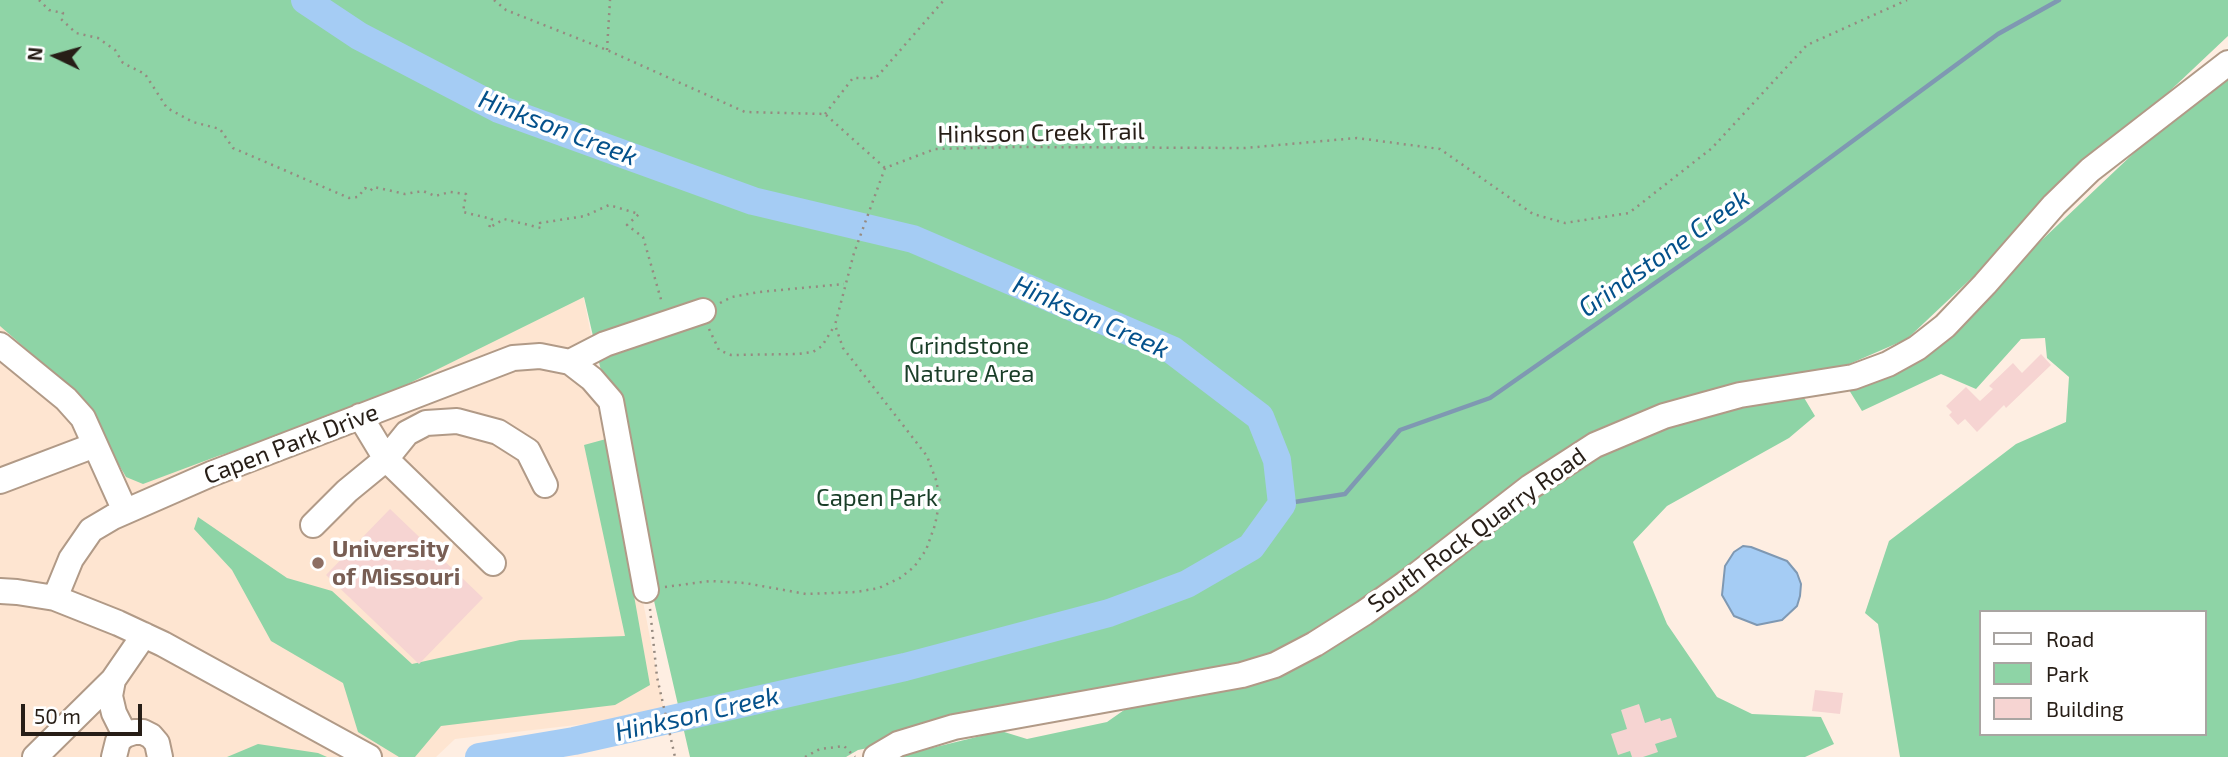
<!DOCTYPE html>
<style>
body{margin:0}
#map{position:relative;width:2228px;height:757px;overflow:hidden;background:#feeee2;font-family:"Exo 2",sans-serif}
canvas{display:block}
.legend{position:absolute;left:1979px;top:610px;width:228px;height:126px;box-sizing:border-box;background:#fff;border:2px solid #a9a5a2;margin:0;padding:9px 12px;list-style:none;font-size:21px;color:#271e17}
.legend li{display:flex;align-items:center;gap:14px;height:35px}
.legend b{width:35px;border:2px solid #a9a5a2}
.north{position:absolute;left:21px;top:21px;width:70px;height:70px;-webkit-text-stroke:5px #fff;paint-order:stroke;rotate:275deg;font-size:19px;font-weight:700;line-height:28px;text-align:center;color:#271e17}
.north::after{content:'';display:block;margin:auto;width:24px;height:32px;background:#271e17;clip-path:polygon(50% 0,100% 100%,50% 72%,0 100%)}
.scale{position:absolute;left:21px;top:704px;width:121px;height:32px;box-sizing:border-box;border:4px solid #271e17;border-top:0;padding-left:9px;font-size:21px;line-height:24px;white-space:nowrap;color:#271e17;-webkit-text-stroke:5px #fff;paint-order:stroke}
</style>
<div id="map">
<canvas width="2228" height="757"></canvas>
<ul class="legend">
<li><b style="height:9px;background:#fff"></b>Road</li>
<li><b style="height:19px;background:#8ed4a6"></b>Park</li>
<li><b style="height:19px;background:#f6d4d2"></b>Building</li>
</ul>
<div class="north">N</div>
<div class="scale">50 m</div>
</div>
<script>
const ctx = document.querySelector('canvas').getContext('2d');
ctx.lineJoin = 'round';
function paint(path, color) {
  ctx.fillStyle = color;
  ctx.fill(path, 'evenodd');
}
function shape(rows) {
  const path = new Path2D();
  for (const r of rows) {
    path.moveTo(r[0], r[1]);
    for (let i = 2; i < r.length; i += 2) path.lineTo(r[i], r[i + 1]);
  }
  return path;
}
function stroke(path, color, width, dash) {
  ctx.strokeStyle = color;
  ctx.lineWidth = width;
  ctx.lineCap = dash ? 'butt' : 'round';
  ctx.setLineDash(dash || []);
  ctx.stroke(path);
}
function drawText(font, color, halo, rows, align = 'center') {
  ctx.font = font + ' "Exo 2",sans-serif';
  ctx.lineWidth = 7;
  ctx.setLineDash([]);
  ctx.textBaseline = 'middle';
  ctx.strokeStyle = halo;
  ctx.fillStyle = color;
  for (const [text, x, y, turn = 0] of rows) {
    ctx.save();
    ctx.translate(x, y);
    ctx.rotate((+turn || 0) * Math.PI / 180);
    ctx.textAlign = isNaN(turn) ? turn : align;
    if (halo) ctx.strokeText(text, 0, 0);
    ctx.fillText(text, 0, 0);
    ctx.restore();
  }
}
const built = shape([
 [583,294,664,709,628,719,455,739,436,757,0,757,0,312]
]);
const green = shape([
 [0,0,2228,0,2228,36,1907,339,1787,391,1803,396,1815,416,1789,438,1667,506,1633,542,1667,624,1717,697,1752,714,1821,717,1834,744,1805,757,895,757,1001,731,1027,739,1107,722,1127,708,1262,669,858,750,846,757,690,757,584,297,339,418,218,456,143,484,126,477,97,427,40,361,0,326],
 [2228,64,2228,757,1900,757,1878,624,1865,613,1889,541,2016,444,2066,422,2069,377,2047,358,2045,338,2021,339,1976,389,1941,374,1862,411,1849,390,1915,360],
 [1981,612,2205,612,2205,734,1981,734],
 [606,439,650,685,615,705,441,726,415,757,399,757,358,732,343,683,271,641,232,570,194,529,198,517,287,578,332,591,412,664,520,640,625,636,584,445],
 [258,744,318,753,327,757,227,757]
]);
const water = shape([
 [1743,546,1751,547,1787,561,1797,573,1801,584,1800,596,1797,606,1782,620,1757,625,1734,616,1722,595,1725,566,1734,552,1743,546]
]);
const stream = shape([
 [1282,504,1345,494,1400,430,1490,398,1744,221,1998,34,2059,0]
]);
const river = shape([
 [305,0,359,36,499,109,753,201,913,239,1172,350,1260,417,1277,460,1282,504,1251,547,1187,584,1109,613,905,667,574,741,479,757]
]);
const building = shape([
 [2041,354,2051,365,2006,408,2004,405,1977,432,1965,419,1958,425,1949,415,1952,412,1946,406,1966,387,1980,401,1993,389,1989,386,2013,363,2022,373],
 [390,509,483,598,419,664,326,575],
 [1815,690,1843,693,1840,714,1812,711],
 [1639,704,1645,723,1660,718,1661,721,1671,718,1677,737,1655,744,1658,752,1643,757,1632,757,1630,751,1618,755,1611,734,1627,729,1621,710]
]);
const path = shape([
 [39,0,49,10,63,13,61,19,76,33,98,38,115,50,123,63,145,74,167,108,193,122,220,129,233,148,349,198,358,197,365,188,370,191,374,187,405,194,423,191,435,196,450,192,466,194,463,212,492,219,489,228,504,219,541,228,540,223,585,216,609,205,639,214,627,225,643,237,662,303],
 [494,0,506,10,607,50,745,112,825,114,885,168],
 [607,50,610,0],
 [825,114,853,78,876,78,944,0],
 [720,303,732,297,759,292,844,284],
 [709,329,719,350,731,355,797,354,813,352,822,346,835,325],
 [665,587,710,581,745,583,806,594,856,592,879,588,900,578,914,567,926,550,935,525,940,499,936,480,927,456,843,348,835,325,854,253,885,168,935,149,1016,147,1245,148,1357,138,1440,149,1533,214,1565,223,1629,213,1712,148,1807,45,1907,0],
 [650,609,657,677,675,757],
 [805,757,820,749,844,746,855,757]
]);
const minor = shape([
 [0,345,66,399,83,418,125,511],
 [570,362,605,344,703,311],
 [360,416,386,459,493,563],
 [0,481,95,445],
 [313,525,347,491,386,459,407,433,426,423,457,421,498,432,528,451,545,485],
 [0,591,17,592,55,598,118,623,163,644,369,757],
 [55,598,71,559,91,530,113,517,211,474,513,358,540,356,570,362,592,379,611,401,646,590],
 [125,735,114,713,110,696,113,680,144,635],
 [35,757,113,680],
 [114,757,118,741,125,735,134,732,143,732,151,736,157,743,160,757],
 [876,757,898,744,954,727,1242,675,1275,665,1315,644,1364,613,1409,581,1530,487,1595,445,1664,416,1740,395,1853,377,1888,364,1917,348,1945,326,1985,284,2054,205,2090,170,2228,63]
]);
const markers = [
 [318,563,7,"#8d6e63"]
];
const streetNames = [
 ["Hinkson Creek Trail",1041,133,-1],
 ["Capen Park Drive",291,444,-21],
 ["South Rock Quarry Road",1477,530,-36]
];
const parkNames = [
 ["Grindstone",969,346],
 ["Nature Area",969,374],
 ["Capen Park",877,498]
];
const educationNames = [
 ["University",332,549],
 ["of Missouri",332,577]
];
const waterNames = [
 ["Hinkson Creek",558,128,21],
 ["Grindstone Creek",1664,253,-35],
 ["Hinkson Creek",1091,317,24],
 ["Hinkson Creek",697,714,-13]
];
paint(built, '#fee5d1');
paint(green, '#8ed4a6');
paint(water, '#a5ccf4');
stroke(water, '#7f98b2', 2);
stroke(stream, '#7f98b2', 4.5);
stroke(river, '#a5ccf4', 28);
paint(building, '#f6d4d2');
stroke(minor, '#b19a87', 28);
stroke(path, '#968a80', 2.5, [2, 5]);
stroke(minor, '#fff', 24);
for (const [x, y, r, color] of markers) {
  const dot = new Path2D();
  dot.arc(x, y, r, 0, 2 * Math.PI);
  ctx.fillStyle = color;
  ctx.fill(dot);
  stroke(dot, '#fff', 2.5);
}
drawText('24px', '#271e17', '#fff', streetNames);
drawText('24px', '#1a3e28', '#fff', parkNames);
drawText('bold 24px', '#785e54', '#fff', educationNames, 'left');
drawText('italic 26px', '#04518b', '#fff', waterNames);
</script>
